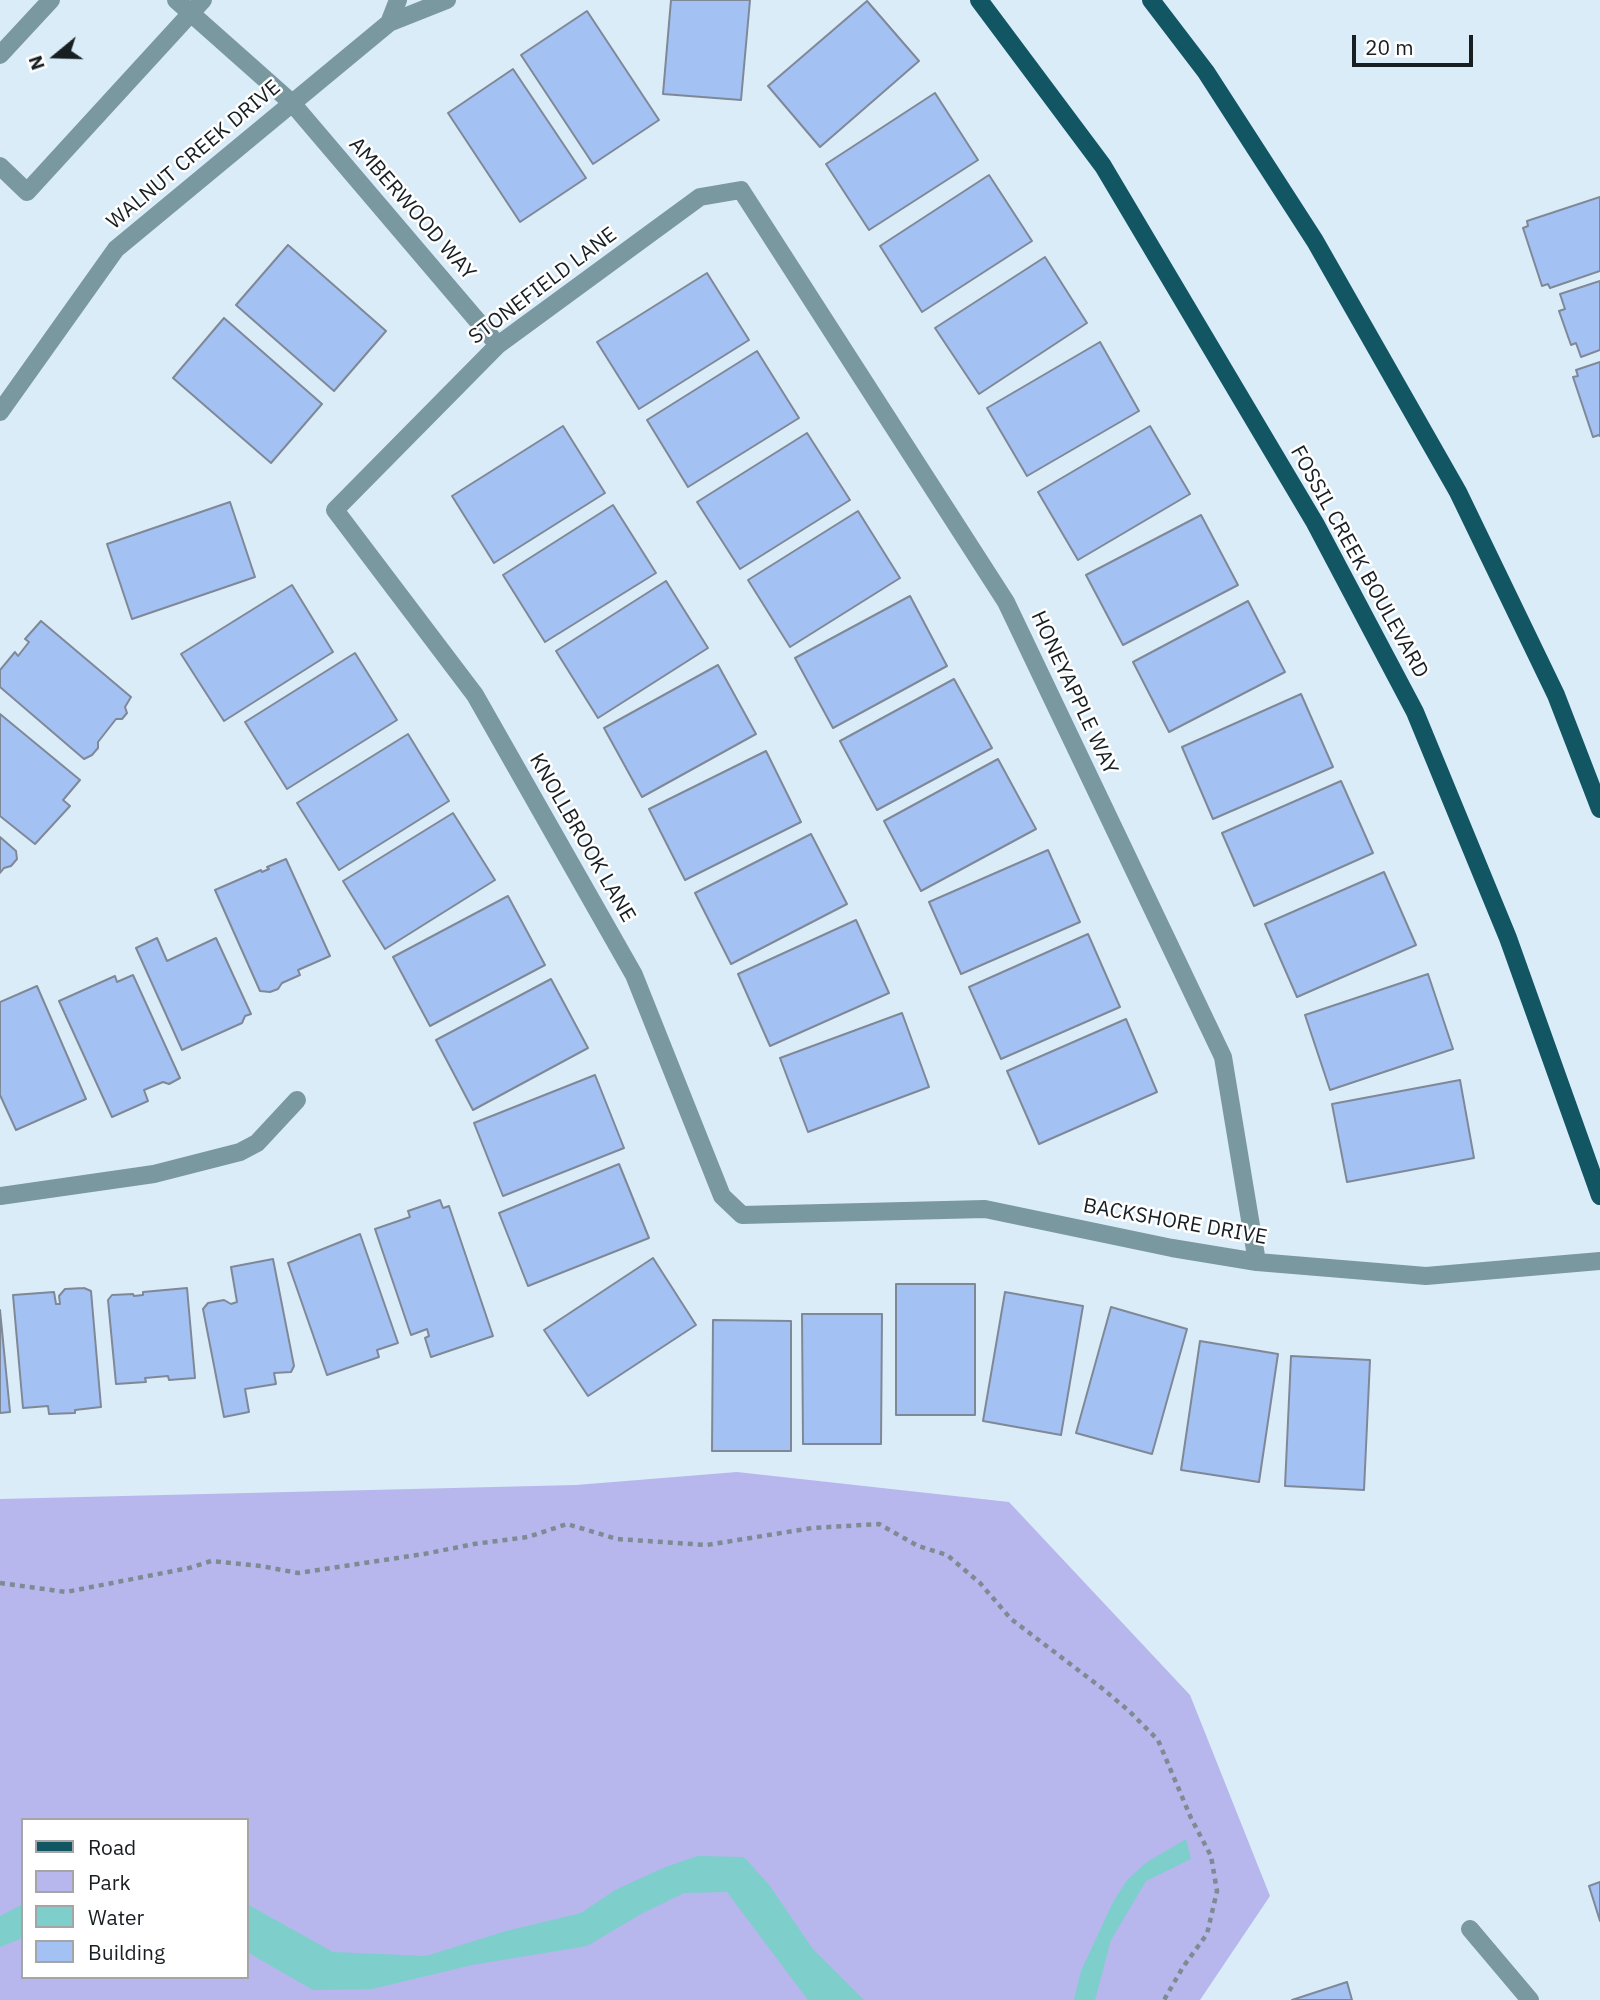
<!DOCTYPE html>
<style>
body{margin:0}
#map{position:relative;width:1600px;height:2000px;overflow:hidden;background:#daecf8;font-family:"IBM Plex Sans",sans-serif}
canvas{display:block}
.legend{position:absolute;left:21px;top:1818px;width:228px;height:161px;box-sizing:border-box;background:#fff;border:2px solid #a3a5a7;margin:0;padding:9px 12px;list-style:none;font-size:21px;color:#181f23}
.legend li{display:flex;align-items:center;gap:14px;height:35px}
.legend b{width:35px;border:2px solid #a3a5a7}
.north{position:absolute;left:21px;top:21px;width:70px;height:70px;-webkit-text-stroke:5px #fff;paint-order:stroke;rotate:251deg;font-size:19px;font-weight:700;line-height:28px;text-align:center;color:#181f23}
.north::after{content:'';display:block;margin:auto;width:24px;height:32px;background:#181f23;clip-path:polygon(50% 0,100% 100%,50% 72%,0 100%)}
.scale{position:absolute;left:1352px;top:35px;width:121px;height:32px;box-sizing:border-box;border:4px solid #181f23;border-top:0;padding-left:9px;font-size:21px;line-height:24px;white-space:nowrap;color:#181f23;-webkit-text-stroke:5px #fff;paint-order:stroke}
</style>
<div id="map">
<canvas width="1600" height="2000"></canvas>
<ul class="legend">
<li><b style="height:9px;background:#125664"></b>Road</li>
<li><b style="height:19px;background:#b7b7ed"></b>Park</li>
<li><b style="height:19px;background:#7ececb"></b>Water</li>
<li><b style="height:19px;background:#a4c1f4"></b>Building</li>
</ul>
<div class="north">N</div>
<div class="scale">20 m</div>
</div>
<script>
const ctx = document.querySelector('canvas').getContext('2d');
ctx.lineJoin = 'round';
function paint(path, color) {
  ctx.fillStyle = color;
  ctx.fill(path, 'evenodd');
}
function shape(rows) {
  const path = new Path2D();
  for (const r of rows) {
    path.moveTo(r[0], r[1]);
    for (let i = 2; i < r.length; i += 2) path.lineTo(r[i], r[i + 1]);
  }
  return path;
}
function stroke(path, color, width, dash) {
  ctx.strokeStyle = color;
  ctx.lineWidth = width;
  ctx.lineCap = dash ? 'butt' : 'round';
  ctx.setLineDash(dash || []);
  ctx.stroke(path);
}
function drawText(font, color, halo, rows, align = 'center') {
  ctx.font = font + ' "IBM Plex Sans",sans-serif';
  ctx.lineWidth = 5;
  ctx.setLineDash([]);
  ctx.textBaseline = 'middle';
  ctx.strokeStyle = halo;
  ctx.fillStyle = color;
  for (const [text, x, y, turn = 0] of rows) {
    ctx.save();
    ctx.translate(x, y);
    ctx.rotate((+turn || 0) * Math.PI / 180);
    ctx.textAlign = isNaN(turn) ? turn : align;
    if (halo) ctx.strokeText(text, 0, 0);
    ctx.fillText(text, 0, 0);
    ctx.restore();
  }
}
const green = shape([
 [737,1472,1009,1502,1190,1695,1270,1896,1200,2000,0,2000,0,1499,576,1485],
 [23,1820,247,1820,247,1977,23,1977]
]);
const water = shape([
 [1186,1839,1191,1859,1146,1881,1111,1940,1095,2000,1074,2000,1081,1971,1113,1902,1127,1880,1147,1862],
 [697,1856,744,1857,770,1886,812,1948,864,2000,808,2000,727,1892,684,1893,641,1914,587,1946,472,1965,372,1989,313,1990,247,1952,247,1904,333,1952,426,1956,506,1931,581,1913,615,1890,663,1868],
 [23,1904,23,1938,0,1947,0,1916]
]);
const building = shape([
 [671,0,750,0,741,100,663,94,671,0],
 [867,1,919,61,820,147,768,86,867,1],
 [587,11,659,120,593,164,521,55,587,11],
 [513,69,586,178,520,222,448,113,513,69],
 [935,93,978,160,869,230,826,164,935,93],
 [989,175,1032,241,922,312,880,246,989,175],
 [1600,197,1600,271,1550,288,1548,284,1542,286,1523,228,1528,226,1527,221,1600,197],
 [288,245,386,331,334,391,236,305,288,245],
 [1045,257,1087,323,979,394,935,328,1045,257],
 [707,273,749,340,639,409,597,342,707,273],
 [1600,281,1600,350,1581,357,1576,343,1571,345,1559,311,1565,309,1560,294,1600,281],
 [224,318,322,404,271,463,173,378,224,318],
 [1100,342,1139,411,1027,476,987,408,1100,342],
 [757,351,799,418,688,487,647,420,757,351],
 [1600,362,1600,436,1599,435,1593,437,1573,377,1578,376,1576,370,1600,362],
 [563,426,605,493,494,563,452,496,563,426],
 [1150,426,1190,494,1078,560,1038,492,1150,426],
 [807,433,850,500,740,569,697,502,807,433],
 [230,502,255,577,132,619,107,544,230,502],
 [613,505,656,573,545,642,503,575,613,505],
 [858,511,900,578,790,647,748,580,858,511],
 [1201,515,1238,585,1123,645,1086,575,1201,515],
 [666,581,708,648,598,718,556,651,666,581],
 [292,585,333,652,224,721,181,654,292,585],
 [910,596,947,666,833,728,795,658,910,596],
 [1248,601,1285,672,1169,732,1133,662,1248,601],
 [41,621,131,697,125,707,127,713,122,719,116,719,98,742,98,748,92,755,84,759,0,687,0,670,15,652,18,656,29,642,25,639,41,621],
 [355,653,397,720,287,789,245,722,355,653],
 [718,665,756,734,642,797,604,728,718,665],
 [954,679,992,748,877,810,840,741,954,679],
 [1301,694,1333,767,1213,819,1182,747,1301,694],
 [0,714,80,780,63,800,70,806,35,844,0,816,0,714],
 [408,734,449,801,339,870,297,803,408,734],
 [766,751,801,822,685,880,649,809,766,751],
 [998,759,1036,829,921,891,884,821,998,759],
 [1341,781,1373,853,1254,906,1222,833,1341,781],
 [453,813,495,880,385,949,343,881,453,813],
 [811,834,847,904,731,964,695,893,811,834],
 [0,837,16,851,17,859,11,866,4,868,0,873,0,837],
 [1048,850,1080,922,961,974,929,902,1048,850],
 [286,859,330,956,298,970,300,975,282,983,278,989,270,992,260,991,215,890,261,870,262,872,269,869,267,867,286,859],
 [1384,872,1416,945,1297,997,1265,924,1384,872],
 [508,896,545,965,430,1026,393,957,508,896],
 [856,920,889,993,770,1046,738,974,856,920],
 [1088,934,1120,1007,1001,1059,969,987,1088,934],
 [157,938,167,961,216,938,251,1014,245,1016,242,1023,182,1050,136,948,157,938],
 [1428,974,1453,1049,1330,1090,1305,1015,1428,974],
 [133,975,180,1078,169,1084,163,1082,144,1090,148,1101,112,1117,59,1001,115,976,117,982,133,975],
 [551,979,588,1048,473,1110,436,1040,551,979],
 [37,986,86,1099,16,1130,0,1095,0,1002,37,986],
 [902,1013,929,1087,808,1132,780,1058,902,1013],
 [1126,1019,1157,1092,1039,1144,1007,1071,1126,1019],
 [595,1075,624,1148,503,1196,474,1123,595,1075],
 [1460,1080,1474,1158,1347,1182,1332,1104,1460,1080],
 [619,1164,649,1238,528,1286,499,1213,619,1164],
 [440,1200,443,1208,449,1206,493,1336,431,1357,425,1338,429,1336,427,1329,411,1335,375,1229,410,1217,408,1211,440,1200],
 [360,1234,398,1343,377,1350,379,1357,327,1375,288,1263,360,1234],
 [653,1258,696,1325,588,1396,544,1330,653,1258],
 [273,1259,294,1366,291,1372,274,1373,276,1384,245,1389,249,1412,224,1417,203,1309,208,1303,224,1300,231,1304,237,1302,231,1267,273,1259],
 [896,1284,975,1284,975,1415,896,1415,896,1284],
 [84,1288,91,1291,101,1407,75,1410,75,1413,49,1414,48,1406,23,1408,13,1295,54,1292,56,1304,60,1304,59,1296,65,1289,84,1288],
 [187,1288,195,1378,169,1380,168,1376,145,1378,146,1382,116,1384,108,1300,112,1295,133,1294,134,1296,143,1295,143,1292,187,1288],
 [1005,1292,1083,1306,1061,1435,983,1421,1005,1292],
 [1111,1307,1187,1329,1152,1454,1076,1433,1111,1307],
 [0,1310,10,1412,0,1413,0,1310],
 [802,1314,882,1314,881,1444,803,1444,802,1314],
 [713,1320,791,1321,791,1451,712,1451,713,1320],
 [1200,1341,1278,1354,1259,1482,1181,1470,1200,1341],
 [1291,1356,1370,1360,1364,1490,1285,1486,1291,1356],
 [1600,1882,1600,1921,1589,1886,1600,1882],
 [1347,1982,1352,2000,1292,2000,1347,1982]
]);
const path = shape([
 [0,1583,66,1592,189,1568,211,1561,261,1566,298,1573,424,1554,474,1544,528,1537,567,1524,617,1539,707,1545,812,1528,879,1524,918,1546,947,1555,980,1583,1011,1619,1103,1689,1129,1711,1158,1740,1191,1818,1211,1856,1217,1891,1207,1934,1183,1967,1164,2000]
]);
const minor = shape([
 [176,0,292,103,498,345],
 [389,23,398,0],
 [0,55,51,0],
 [0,166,27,192,203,0],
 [0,412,116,249,389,23,447,0],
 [0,1196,154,1174,240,1152,257,1143,297,1100],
 [1257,1262,1223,1057,1006,602,741,190,700,197,498,345,335,510,475,695,634,975,722,1196,742,1215,985,1209,1172,1248,1257,1262,1426,1276,1600,1261],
 [1470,1929,1530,2000]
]);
const major = shape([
 [979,0,1103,166,1315,523,1415,712,1508,938,1600,1196],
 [1151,0,1206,72,1315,241,1458,492,1556,695,1600,809]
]);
const streetNames = [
 ["WALNUT CREEK DRIVE",194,155,-40],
 ["AMBERWOOD WAY",412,209,49],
 ["STONEFIELD LANE",543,286,-37],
 ["FOSSIL CREEK BOULEVARD",1359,562,61],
 ["HONEYAPPLE WAY",1074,693,65],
 ["KNOLLBROOK LANE",582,838,60],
 ["BACKSHORE DRIVE",1175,1222,10]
];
paint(green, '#b7b7ed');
paint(water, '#7ececb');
paint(building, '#a4c1f4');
stroke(building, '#7f8897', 2);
stroke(path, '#7e8b93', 4.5, [5, 5]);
stroke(minor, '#7a98a0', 18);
stroke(major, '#125664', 18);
drawText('21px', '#181f23', '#fff', streetNames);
</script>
